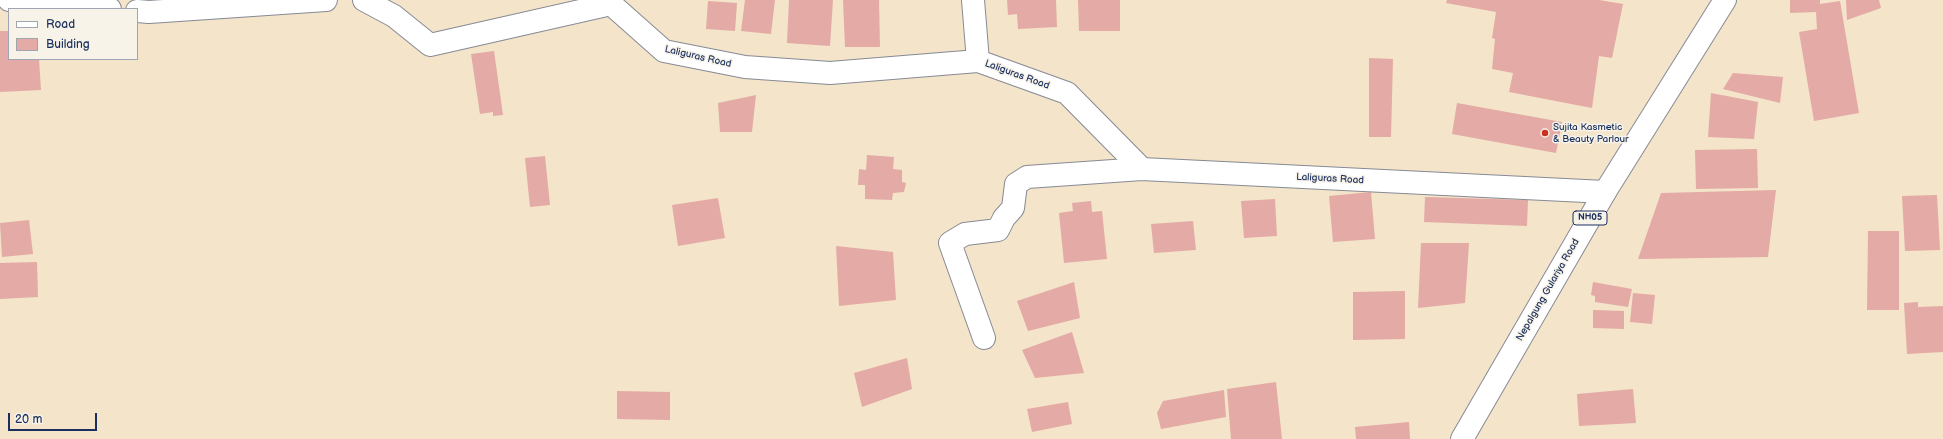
<!DOCTYPE html>
<style>
body{margin:0}
#map{position:relative;width:1943px;height:439px;overflow:hidden;background:#f3e4ca;font-family:"Balsamiq Sans",sans-serif}
canvas{display:block}
.legend{position:absolute;left:8px;top:8px;width:130px;height:52px;box-sizing:border-box;background:#f7f3e8;border:1px solid #9fa5b1;margin:0;padding:5px 7px;list-style:none;font-size:12px;color:#1b2f5e}
.legend li{display:flex;align-items:center;gap:8px;height:20px}
.legend b{width:20px;border:1px solid #9fa5b1}
.scale{position:absolute;left:8px;top:413px;width:89px;height:18px;box-sizing:border-box;border:2px solid #1b2f5e;border-top:0;padding-left:5px;font-size:12px;line-height:14px;white-space:nowrap;color:#1b2f5e;-webkit-text-stroke:3px #f7f3e8;paint-order:stroke}
</style>
<div id="map">
<canvas width="1943" height="439"></canvas>
<ul class="legend">
<li><b style="height:5px;background:#fff"></b>Road</li>
<li><b style="height:11px;background:#e4aaa5"></b>Building</li>
</ul>
<div class="scale">20 m</div>
</div>
<script>
const ctx = document.querySelector('canvas').getContext('2d');
ctx.lineJoin = 'round';
function paint(path, color) {
  ctx.fillStyle = color;
  ctx.fill(path, 'evenodd');
}
function shape(rows) {
  const path = new Path2D();
  for (const r of rows) {
    path.moveTo(r[0], r[1]);
    for (let i = 2; i < r.length; i += 2) path.lineTo(r[i], r[i + 1]);
  }
  return path;
}
function stroke(path, color, width, dash) {
  ctx.strokeStyle = color;
  ctx.lineWidth = width;
  ctx.lineCap = dash ? 'butt' : 'round';
  ctx.setLineDash(dash || []);
  ctx.stroke(path);
}
function drawText(font, color, halo, rows, align = 'center') {
  ctx.font = font + ' "Balsamiq Sans",sans-serif';
  ctx.lineWidth = 3;
  ctx.setLineDash([]);
  ctx.textBaseline = 'middle';
  ctx.strokeStyle = halo;
  ctx.fillStyle = color;
  for (const [text, x, y, turn = 0] of rows) {
    ctx.save();
    ctx.translate(x, y);
    ctx.rotate((+turn || 0) * Math.PI / 180);
    ctx.textAlign = isNaN(turn) ? turn : align;
    if (halo) ctx.strokeText(text, 0, 0);
    ctx.fillText(text, 0, 0);
    ctx.restore();
  }
}
const building = shape([
 [745,0,775,0,771,34,741,31],
 [789,0,833,0,830,46,787,43],
 [843,0,879,0,880,47,845,47],
 [1007,0,1056,0,1057,27,1018,29,1017,14,1008,15],
 [1078,0,1120,0,1120,31,1079,31],
 [1447,0,1599,0,1623,4,1612,58,1599,56,1592,108,1509,92,1513,73,1492,69,1495,39,1492,38,1496,12,1446,3],
 [1790,0,1820,0,1820,4,1840,1,1859,113,1814,121,1799,32,1817,29,1816,12,1790,13],
 [1846,0,1879,0,1881,8,1847,20],
 [708,1,737,3,735,31,706,29],
 [0,31,9,31,9,59,39,59,41,90,0,92],
 [494,51,503,115,493,116,493,112,480,114,471,54],
 [1369,58,1393,59,1391,137,1369,137],
 [1733,73,1783,77,1780,103,1723,89],
 [1711,93,1758,102,1754,139,1708,137],
 [756,95,752,132,720,132,718,103],
 [1457,103,1562,122,1556,153,1452,134],
 [1757,149,1758,188,1696,189,1695,150],
 [867,155,894,157,893,169,902,170,902,182,906,183,904,192,893,193,892,200,865,199,865,185,858,185,859,169,866,170],
 [545,156,550,205,530,207,525,158],
 [1776,190,1768,257,1638,259,1661,193],
 [1371,192,1375,239,1333,242,1329,196],
 [1937,195,1940,250,1905,251,1902,196],
 [1425,197,1528,200,1527,226,1424,222],
 [718,198,725,238,678,246,672,205],
 [1275,199,1277,236,1244,238,1241,201],
 [1091,201,1092,212,1102,211,1107,259,1064,263,1059,213,1073,211,1072,203],
 [29,220,33,254,2,257,0,223],
 [1193,221,1196,250,1154,253,1151,224],
 [1868,231,1899,231,1899,310,1867,310],
 [1421,243,1469,243,1465,303,1418,308],
 [836,246,893,252,896,300,839,306],
 [37,262,38,297,0,299,0,263],
 [1074,282,1080,318,1028,331,1017,301],
 [1593,282,1632,289,1628,307,1595,302,1595,296,1591,295],
 [1405,291,1405,339,1353,340,1353,292],
 [1633,293,1655,295,1652,324,1630,322],
 [1918,302,1918,307,1943,306,1943,352,1907,354,1904,303],
 [1593,310,1624,311,1624,329,1593,328],
 [1072,332,1084,373,1035,378,1022,350],
 [907,358,912,389,862,407,854,373],
 [1276,382,1282,439,1231,439,1227,389],
 [1633,389,1636,423,1579,426,1577,394],
 [1224,390,1226,417,1161,429,1157,413,1163,401],
 [617,391,670,392,670,420,617,419],
 [1068,402,1072,424,1032,432,1027,409],
 [1409,422,1410,439,1356,439,1355,427]
]);
const street = shape([
 [9,0,110,9],
 [364,0,394,16,430,45,611,4,664,51,745,67,830,73,978,61,1067,93,1142,169,1605,192],
 [973,0,978,61],
 [137,11,149,12,326,0],
 [984,338,950,243,965,234,998,230,1004,218,1013,208,1016,184,1027,177,1142,169]
]);
const primary = shape([
 [1462,439,1605,192,1725,0]
]);
const markers = [
 [1545,133,4,"#c8321e"]
];
const shields = [
 [1590,218,34]
];
const shieldNames = [
 ["NH05",1590,218]
];
const streetNames = [
 ["Laliguras Road",698,57,13],
 ["Laliguras Road",1017,75,20],
 ["Laliguras Road",1330,179,3],
 ["Nepalgung Gulariya Road",1548,290,-60]
];
const poiNames = [
 ["Sujita Kasmetic",1553,127],
 ["& Beauty Parlour",1553,139]
];
paint(building, '#e4aaa5');
stroke(street, '#878a94', 24);
stroke(primary, '#878a94', 24);
stroke(street, '#fff', 22);
stroke(primary, '#fff', 22);
for (const [x, y, r, color] of markers) {
  const dot = new Path2D();
  dot.arc(x, y, r, 0, 2 * Math.PI);
  ctx.fillStyle = color;
  ctx.fill(dot);
  stroke(dot, '#f7f3e8', 1.5);
}
for (const [x, y, w] of shields) {
  const box = new Path2D();
  box.roundRect(x - w / 2, y - 7, w, 14, 3);
  ctx.fillStyle = '#f7f3e8';
  ctx.fill(box);
  stroke(box, '#1b2f5e', 1);
}
drawText('bold 9px', '#1b2f5e', null, shieldNames);
drawText('10px', '#1b2f5e', '#f7f3e8', streetNames);
drawText('10px', '#1b2f5e', '#f7f3e8', poiNames, 'left');
</script>
